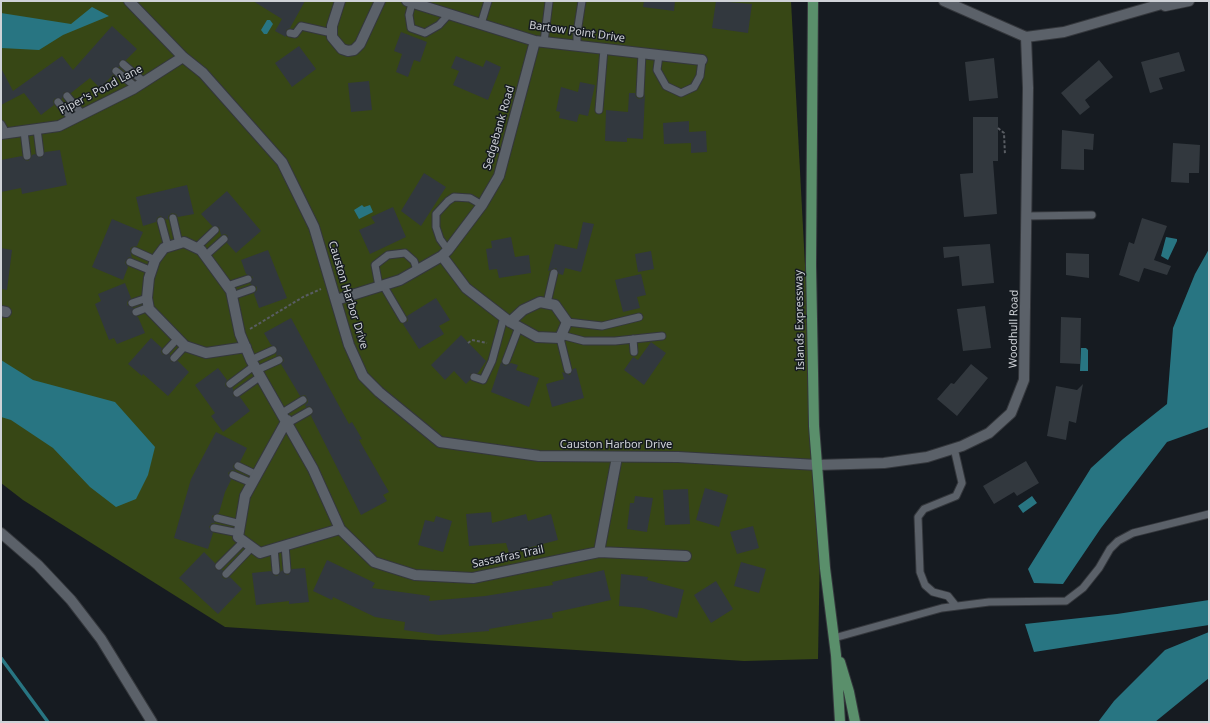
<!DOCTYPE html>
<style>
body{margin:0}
#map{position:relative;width:1210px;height:723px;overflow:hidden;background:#161b21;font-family:"Noto Sans",sans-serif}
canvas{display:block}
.frame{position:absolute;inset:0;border:2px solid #cfd2d7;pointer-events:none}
</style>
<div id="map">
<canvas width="1210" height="723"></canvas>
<div class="frame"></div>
</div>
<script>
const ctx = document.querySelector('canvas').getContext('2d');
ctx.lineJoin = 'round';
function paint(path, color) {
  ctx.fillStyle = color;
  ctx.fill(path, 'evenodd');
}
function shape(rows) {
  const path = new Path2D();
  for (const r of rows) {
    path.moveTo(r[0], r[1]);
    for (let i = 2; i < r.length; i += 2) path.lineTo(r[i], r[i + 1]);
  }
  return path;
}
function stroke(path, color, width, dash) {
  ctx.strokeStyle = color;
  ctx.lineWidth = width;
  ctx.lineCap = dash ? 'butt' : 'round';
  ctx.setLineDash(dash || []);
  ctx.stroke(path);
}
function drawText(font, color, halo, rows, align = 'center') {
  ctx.font = font + ' "Noto Sans",sans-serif';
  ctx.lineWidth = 3;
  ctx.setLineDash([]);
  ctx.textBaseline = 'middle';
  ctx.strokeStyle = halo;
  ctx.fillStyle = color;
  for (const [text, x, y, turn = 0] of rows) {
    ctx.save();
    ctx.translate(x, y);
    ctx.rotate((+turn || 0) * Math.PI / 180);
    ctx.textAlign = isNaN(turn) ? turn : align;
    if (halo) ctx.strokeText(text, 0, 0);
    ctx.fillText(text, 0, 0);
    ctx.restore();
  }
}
const forest = shape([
 [1,1,791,1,820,549,818,659,744,661,225,627,23,500,1,483]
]);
const water = shape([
 [92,7,109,16,63,35,39,50,1,48,1,13,71,24],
 [267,20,270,20,273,24,267,34,264,34,261,30],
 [362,205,364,207,370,205,373,212,359,219,354,210],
 [1166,237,1177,239,1177,241,1168,260,1161,256],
 [1209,249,1209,427,1167,442,1101,528,1063,584,1034,583,1028,569,1091,468,1123,439,1167,404,1173,328,1195,274],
 [1081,348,1086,348,1088,350,1088,371,1080,371],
 [1,360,33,380,115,402,155,447,148,475,136,499,116,507,90,487,53,448,11,420,1,417],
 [1032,496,1037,503,1023,513,1018,506],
 [1209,600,1209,625,1034,652,1025,624,1117,614],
 [1209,632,1209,678,1155,722,1098,722,1114,701,1165,650]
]);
const stream = shape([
 [1,658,48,722]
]);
const building = shape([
 [253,1,305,1,290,28,286,30,286,37,275,31,282,19],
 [644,1,675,1,674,11,643,7],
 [716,1,752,4,748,33,712,28],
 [112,26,137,49,126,60,120,60,119,67,112,68,113,75,100,88,90,78,71,93,64,92,62,99,55,98,53,101,54,105,41,115,24,93,1,105,1,68,13,91,62,56,73,70],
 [401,32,427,42,420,62,414,60,408,77,396,72,402,54,394,51],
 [299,46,316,69,292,87,275,63],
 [1179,52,1185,71,1159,78,1163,89,1150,93,1141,62],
 [456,56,483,67,486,60,501,67,488,100,453,85,459,71,451,68],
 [994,58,998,98,969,101,965,62],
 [1099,60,1113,77,1085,100,1090,107,1080,115,1061,93],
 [369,81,372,110,351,112,348,83],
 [580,82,595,85,588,116,579,114,577,122,559,118,560,112,556,111,561,87,578,92],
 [629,93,635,93,636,97,639,99,643,98,645,94,643,139,627,138,627,142,605,141,606,110,628,112],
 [973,117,998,117,998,161,993,161,997,214,964,217,960,174,973,173],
 [689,121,689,132,706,131,707,152,691,153,691,143,664,144,663,123],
 [1062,130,1094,134,1093,150,1084,149,1084,170,1061,169],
 [1173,143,1200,145,1199,173,1189,173,1189,183,1171,182],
 [60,150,67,185,22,194,21,188,1,192,1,160,22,156,25,160,28,161,31,158,32,155,35,154,41,158,45,152],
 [424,173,446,187,421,226,401,211],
 [187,185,194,214,178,217,176,214,172,213,168,216,168,220,160,216,157,218,156,222,143,226,136,197],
 [227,191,261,231,236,253,227,243,228,236,225,234,221,235,219,227,212,226,201,214],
 [393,207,406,237,370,254,359,230,375,223,371,217],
 [1142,218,1167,226,1154,260,1171,266,1167,275,1144,268,1139,282,1119,275,1129,242,1134,244],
 [112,219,143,232,137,246,132,247,130,249,132,258,129,257,126,260,125,263,128,267,123,280,92,267],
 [583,222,594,224,581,272,565,268,563,275,559,274,556,268,548,271,555,244,577,249],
 [511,237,515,257,529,255,531,273,499,278,497,269,489,270,486,249,492,248,491,241],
 [990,244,994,283,962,286,959,256,944,258,943,247],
 [1,248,12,250,7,290,1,289],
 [268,250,287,298,259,308,254,294,257,290,257,287,250,284,253,277,246,274,241,260],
 [651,251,654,269,638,272,635,254],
 [1066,253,1089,254,1089,278,1066,275],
 [641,274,646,295,637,297,640,308,623,312,615,280],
 [125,283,131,298,127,302,127,305,134,308,132,314,138,317,145,333,117,344,114,338,109,340,95,304,101,301,98,294],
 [436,298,450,320,439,326,444,334,419,349,403,324,408,321,407,316],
 [985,306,991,348,963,351,957,309],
 [1061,317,1081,318,1080,364,1060,363],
 [291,318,349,424,352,422,362,439,359,440,389,492,383,495,387,501,361,515,311,416,313,413,313,409,309,406,306,407,305,405,308,402,307,398,305,395,300,396,281,364,284,361,283,358,280,355,276,356,277,348,271,345,264,333],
 [461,335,486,361,478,373,470,374,470,380,466,384,454,371,445,380,431,365],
 [151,338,162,348,161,352,163,355,170,354,171,362,178,361,189,372,168,396,143,374,142,376,128,364],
 [651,342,666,353,644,385,624,370,633,357,638,360],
 [501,362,505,366,511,363,518,365,516,370,539,378,529,407,491,392],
 [971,364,988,378,957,416,937,399,951,383,954,384],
 [218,368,227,380,225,384,226,387,233,388,233,396,240,397,250,411,223,432,211,416,215,413,195,385],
 [576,368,584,398,552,407,546,384,564,379,562,372,570,375,573,369],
 [1083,384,1076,423,1069,421,1066,440,1047,436,1056,386,1077,390],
 [216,432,247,448,240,462,234,464,233,467,236,471,232,470,228,473,231,480,225,492,219,513,212,516,215,523,212,523,209,527,213,533,208,549,174,538,191,479],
 [1026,461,1039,483,1017,496,1014,492,994,504,983,486],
 [705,488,728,495,719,527,696,520],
 [688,489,690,524,665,525,663,490],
 [635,496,653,498,647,532,627,529,630,503,634,503],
 [491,512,492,523,526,514,528,521,551,514,558,540,509,553,506,543,469,546,466,514],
 [436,516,452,521,443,552,418,545,425,520,434,522],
 [753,526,759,548,737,554,730,532],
 [204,552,215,563,216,570,223,570,222,577,225,579,230,577,242,589,218,614,179,578],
 [327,560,375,583,372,588,430,596,429,601,485,596,553,585,552,582,604,570,611,600,552,613,553,618,489,629,489,631,439,635,404,630,405,622,375,617,333,597,332,600,313,591],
 [741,562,766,569,759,593,734,586],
 [305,568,309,602,289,604,289,601,256,605,252,573,271,571,274,575,277,576,282,570,285,574,288,575,292,569],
 [621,574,648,577,647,580,684,590,677,618,642,608,619,606],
 [716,581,733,609,711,623,694,595]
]);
const path = shape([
 [998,128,1004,133,1005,155],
 [250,329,303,297,321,289],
 [468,343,472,340,487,343]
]);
const service = shape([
 [412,3,409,15,411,28,425,33,439,25,449,14],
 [481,24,488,1],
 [290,33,295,34,301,26,332,33],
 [544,42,549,2],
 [577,46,577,33,582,1],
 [659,55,657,70,666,86,681,93,694,87,700,76,702,60],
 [123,64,144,82],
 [116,71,136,87],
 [640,94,642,53],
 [67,96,82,114],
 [58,102,72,119],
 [599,110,604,49],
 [1,124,6,133],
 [37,129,40,153],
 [24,131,27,156],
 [1028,216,1092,215],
 [173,218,179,244],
 [161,221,168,247],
 [196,248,215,230],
 [448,250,440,239,436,227,436,214,448,201,454,197,470,198,482,205],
 [135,251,155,260],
 [205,256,224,239],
 [130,262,152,271],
 [383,285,403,319],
 [227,286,248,279],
 [379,286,375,265,388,255,405,253,414,261,417,270],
 [232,296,252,289],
 [132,303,147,298],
 [547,303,554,273],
 [136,312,149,307],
 [567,322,602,326,639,317],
 [561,335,584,341,615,341,662,336],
 [560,338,568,370],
 [633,339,634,352],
 [166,351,178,338],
 [174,358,185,346],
 [251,360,273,350],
 [506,361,519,327],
 [257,370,279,360],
 [474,377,483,380,492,361,504,317],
 [230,384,254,366],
 [237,393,261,376],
 [282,413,303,400],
 [288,423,309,411],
 [954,448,962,483,956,496,924,509,918,517,920,572,925,585,933,592,948,596,956,606],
 [238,466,257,475],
 [233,475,252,483],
 [217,518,241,524],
 [214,528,239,533],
 [285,545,287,570],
 [274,548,276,571],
 [219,566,244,541],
 [226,574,252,547],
 [834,638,942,608,989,602,1066,601,1083,588,1099,568,1110,549,1118,541,1133,533,1209,514]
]);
const minor = shape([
 [129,1,183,57,203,73,282,162,314,227,349,345,363,376,379,392,440,442,539,456,678,457,817,465,884,463,927,457,962,446,989,433,1011,413,1024,380,1028,88,1026,37],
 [340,1,332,26,332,37,342,49,348,51,354,50,360,44,380,1],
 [407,1,535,41,702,60],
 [944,1,1026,37,1064,32,1165,3,1165,6,1189,1],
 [1,134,59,126,133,89,183,57],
 [442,256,466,288,510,322,537,337,560,338,567,322,555,305,540,302,523,310,510,322],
 [336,300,400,280,442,256,448,250,482,205,499,176,535,41],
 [1,311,6,312],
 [246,347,206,353,185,346,149,309,147,298,149,278,155,260,164,248,184,242,201,250,231,291,240,334,251,360,313,469,340,529,374,562,415,575,473,578,599,552,686,556],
 [287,420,245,496,238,537,260,553,340,529],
 [1,533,38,565,71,600,101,639,152,722],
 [599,552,617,457]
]);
const primary = shape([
 [813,1,811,265,814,426,825,568,836,655,840,722],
 [840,662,849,692,855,722]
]);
const streetNames = [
 ["Bartow Point Drive",577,32,8],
 ["Piper's Pond Lane",101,90,-28],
 ["Sedgebank Road",499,128,-74],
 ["Causton Harbor Drive",348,295,73],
 ["Islands Expressway",800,320,-91],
 ["Woodhull Road",1014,329,-89],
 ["Causton Harbor Drive",616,445],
 ["Sassafras Trail",508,557,-12]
];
paint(forest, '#374715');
paint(water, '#287582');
stroke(stream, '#287582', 3.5);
paint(building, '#32383e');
stroke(service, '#34373c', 9);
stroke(minor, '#34373c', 12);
stroke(primary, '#34373c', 12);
stroke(path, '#595d63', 2, [3, 2]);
stroke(service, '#5b6169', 7);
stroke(minor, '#5b6169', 10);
stroke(primary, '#5a8f6b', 10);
drawText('11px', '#cfd2d7', '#161b21', streetNames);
</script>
